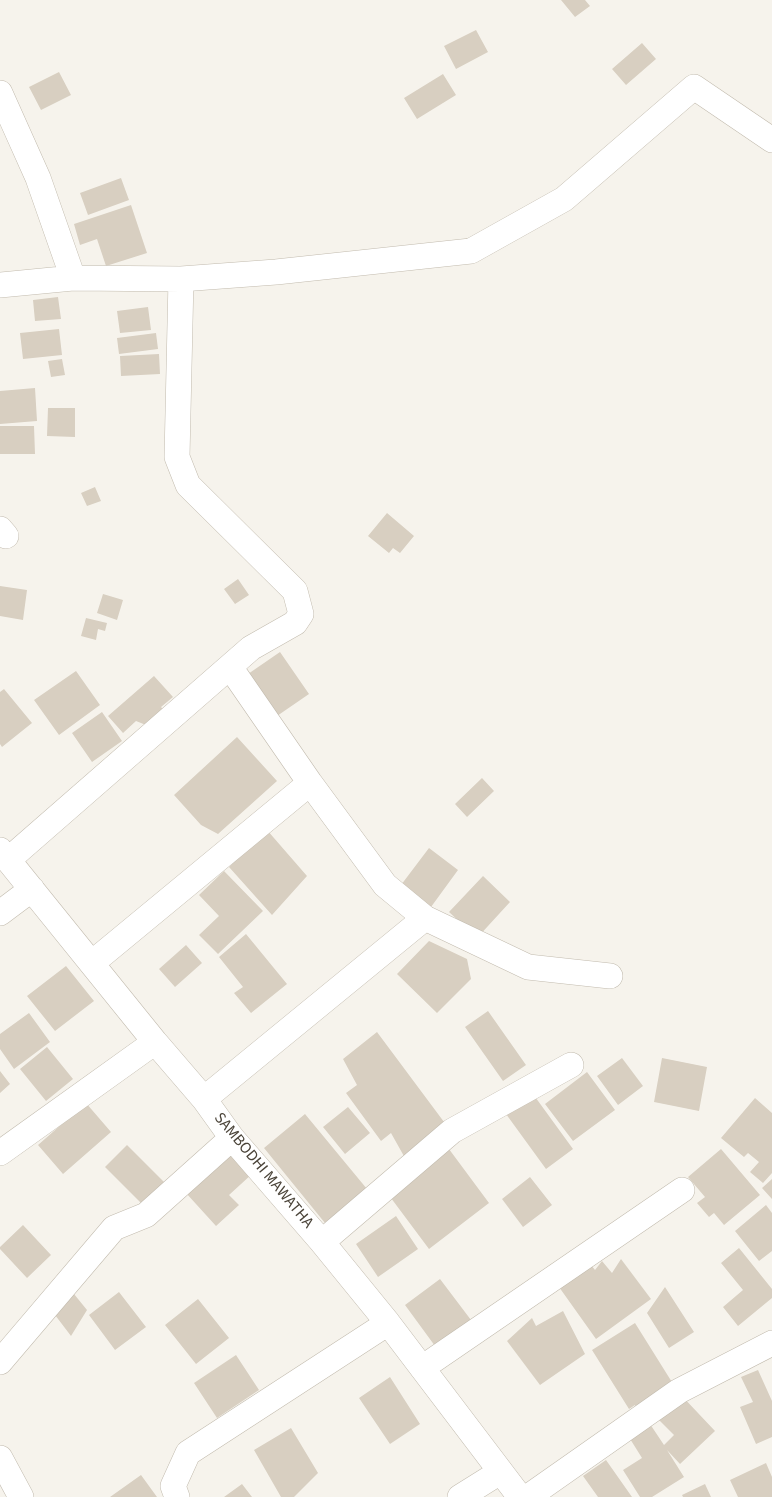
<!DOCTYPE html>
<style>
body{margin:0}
canvas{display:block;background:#f6f3ec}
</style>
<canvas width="772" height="1497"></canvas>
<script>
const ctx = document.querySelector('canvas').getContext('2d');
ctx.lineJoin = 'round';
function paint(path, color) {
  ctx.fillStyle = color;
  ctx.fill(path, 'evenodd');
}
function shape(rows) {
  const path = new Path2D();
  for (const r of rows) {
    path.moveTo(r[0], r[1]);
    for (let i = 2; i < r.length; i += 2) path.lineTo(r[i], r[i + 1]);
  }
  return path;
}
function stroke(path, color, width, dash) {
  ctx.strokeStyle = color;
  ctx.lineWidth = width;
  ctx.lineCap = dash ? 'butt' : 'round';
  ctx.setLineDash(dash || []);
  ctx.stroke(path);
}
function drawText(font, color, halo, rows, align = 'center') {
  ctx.font = font + ' "Source Sans 3",sans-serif';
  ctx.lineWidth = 4.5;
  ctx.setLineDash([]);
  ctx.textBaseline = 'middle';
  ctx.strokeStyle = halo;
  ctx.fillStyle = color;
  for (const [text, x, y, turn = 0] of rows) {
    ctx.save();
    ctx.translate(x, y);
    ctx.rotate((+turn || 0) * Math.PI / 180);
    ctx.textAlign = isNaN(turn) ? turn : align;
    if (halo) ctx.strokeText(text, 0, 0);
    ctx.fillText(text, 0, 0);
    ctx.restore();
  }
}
const building = shape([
 [561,0,585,0,590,6,575,17],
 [476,30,488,52,456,69,444,46],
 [642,43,656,59,626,85,612,69],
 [59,72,71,95,41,110,29,87],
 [443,74,456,95,417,119,404,98],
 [121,178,129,200,88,215,80,193],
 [131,205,147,253,106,266,97,239,80,245,74,224],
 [58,297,61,319,35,321,33,300],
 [148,307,151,330,120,333,117,311],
 [59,329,62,355,23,359,20,333],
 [156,333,158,349,119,354,117,338],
 [159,354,160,374,121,376,120,356],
 [62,359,65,375,51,377,48,361],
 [35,388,37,421,0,424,0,391],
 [48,408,75,408,75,437,47,436],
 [0,426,34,426,35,454,0,454],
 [95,487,101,501,87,506,81,493],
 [387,513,414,536,400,553,393,548,389,553,368,536],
 [238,579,249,595,235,604,224,589],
 [0,586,27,590,23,620,0,616],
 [103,594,123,600,117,620,97,613],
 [86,618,107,623,105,631,98,629,96,640,81,636],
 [280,652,309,694,277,716,248,674],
 [76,671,100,705,59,735,34,700],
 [154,676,173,697,161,707,166,713,151,727,136,721,123,733,108,716],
 [4,689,32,723,2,747,0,744,0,692],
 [102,712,122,741,92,762,72,733],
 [237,737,277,781,218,834,201,825,174,795],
 [482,778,494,791,467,817,455,804],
 [267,830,307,876,272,915,229,867],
 [429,848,458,870,431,907,401,885],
 [224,871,263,911,218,954,199,935,219,916,199,895],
 [483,876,510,902,477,938,449,912],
 [246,934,287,984,251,1013,234,993,243,987,219,957],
 [429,941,467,959,471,979,437,1013,397,974],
 [186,945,202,963,175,987,159,969],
 [66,966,94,1001,55,1031,27,996],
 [488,1011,526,1065,503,1081,465,1027],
 [29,1013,50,1042,14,1069,0,1049,0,1034],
 [377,1032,447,1126,405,1158,391,1133,381,1141,346,1093,357,1085,343,1059],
 [47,1047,73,1079,46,1101,20,1069],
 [622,1058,643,1086,618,1105,597,1076],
 [662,1058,707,1067,699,1111,654,1102],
 [0,1071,10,1084,0,1093],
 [587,1072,615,1110,573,1141,545,1104],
 [533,1094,573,1149,546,1169,506,1114],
 [755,1098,772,1113,772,1173,763,1183,750,1172,759,1162,748,1153,744,1157,721,1138],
 [86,1103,111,1132,63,1174,38,1145],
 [348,1107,370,1133,345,1154,323,1127],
 [305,1114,367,1189,325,1223,264,1148],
 [127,1145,164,1182,142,1204,105,1167],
 [446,1145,489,1203,429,1249,385,1190],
 [721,1149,760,1195,724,1225,714,1213,709,1217,697,1203,705,1197,688,1177],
 [232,1152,252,1174,229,1195,239,1205,216,1226,186,1193],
 [530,1177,552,1205,523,1227,502,1199],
 [772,1179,772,1199,762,1188],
 [766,1205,772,1213,772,1251,759,1261,735,1231],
 [396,1216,418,1249,378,1277,356,1244],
 [23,1225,51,1255,27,1278,0,1249,0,1247],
 [739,1248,772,1289,772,1298,738,1326,723,1307,743,1290,721,1263],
 [621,1259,651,1299,596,1339,559,1287,591,1265,595,1270,602,1261,612,1273],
 [440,1279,471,1320,435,1346,405,1305],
 [665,1287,694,1332,669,1348,647,1313],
 [119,1292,146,1327,115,1350,89,1315],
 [74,1294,87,1310,71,1336,52,1311],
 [198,1299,229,1338,196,1364,165,1325],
 [563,1311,585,1354,540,1385,507,1341,532,1318,536,1326],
 [635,1323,675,1387,638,1410,635,1405,629,1409,592,1350],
 [236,1355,259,1390,217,1418,194,1383],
 [758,1370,772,1401,772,1437,756,1444,740,1407,753,1402,741,1377],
 [390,1377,420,1424,390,1444,359,1398],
 [681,1395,715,1431,680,1464,667,1450,684,1477,652,1497,640,1497,623,1470,642,1458,627,1434,648,1421,664,1445,674,1435,657,1418],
 [291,1428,318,1473,294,1497,281,1497,254,1450],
 [606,1460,632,1497,598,1497,583,1476],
 [766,1463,772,1477,772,1497,738,1497,730,1480],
 [141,1475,157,1497,110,1497],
 [242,1484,252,1497,224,1497],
 [705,1484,711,1497,683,1497,682,1495]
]);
const street = shape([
 [0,93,38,178,73,278],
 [0,285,73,278,181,279,276,272,471,251,564,199,694,87,772,140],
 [0,529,6,536],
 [230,667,310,783,385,885,425,918,528,967,610,976],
 [0,850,155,1042,204,1099,232,1138,322,1242,388,1323,520,1497],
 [8,860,251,648,295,623,301,614,295,591,188,485,177,457,181,279],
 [0,913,32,889],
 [92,963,310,783],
 [204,1099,425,918],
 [0,1153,155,1042],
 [322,1242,452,1131,571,1065],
 [0,1362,114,1228,146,1215,232,1138],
 [422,1368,682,1190],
 [0,1458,21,1497],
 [177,1497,173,1486,188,1453,388,1323],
 [460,1497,500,1472],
 [528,1497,679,1391,772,1343]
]);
const streetNames = [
 ["SAMBODHI MAWATHA",263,1171,50]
];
paint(building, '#d8cfc1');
stroke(street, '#c2bbae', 26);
stroke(street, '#fff', 25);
drawText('16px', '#4b4439', '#fff', streetNames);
</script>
